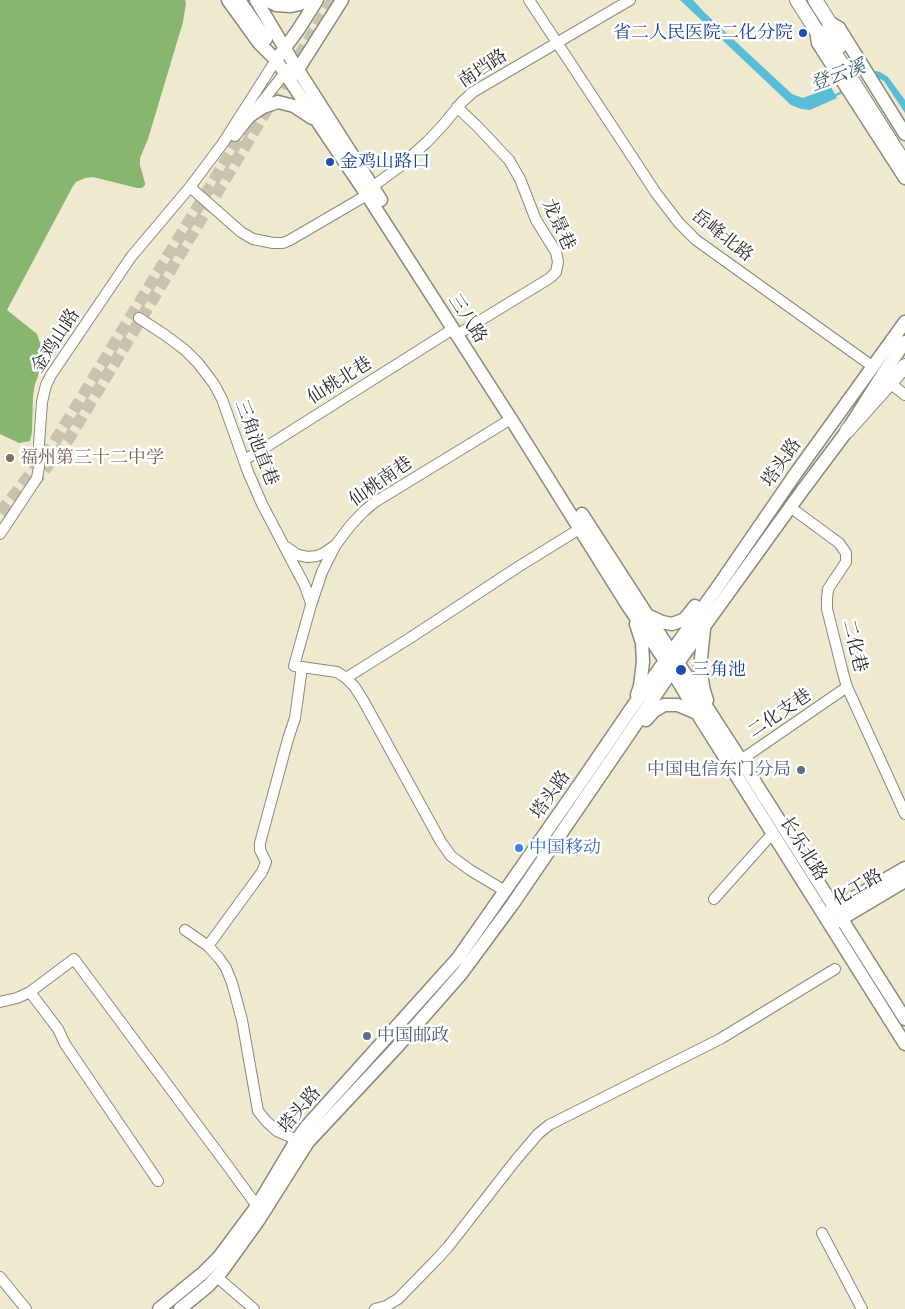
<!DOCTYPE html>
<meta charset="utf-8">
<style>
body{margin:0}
canvas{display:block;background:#eee9cf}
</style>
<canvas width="905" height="1309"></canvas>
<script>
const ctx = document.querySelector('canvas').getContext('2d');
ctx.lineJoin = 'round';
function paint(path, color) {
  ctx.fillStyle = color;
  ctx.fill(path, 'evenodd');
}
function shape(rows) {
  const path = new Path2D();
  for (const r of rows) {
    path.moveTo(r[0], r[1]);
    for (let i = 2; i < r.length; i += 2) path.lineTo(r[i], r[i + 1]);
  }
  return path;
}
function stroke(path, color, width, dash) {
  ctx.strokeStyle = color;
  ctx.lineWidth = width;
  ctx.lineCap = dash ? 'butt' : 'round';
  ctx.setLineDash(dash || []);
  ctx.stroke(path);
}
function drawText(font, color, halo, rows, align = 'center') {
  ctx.font = font + ' "Old Standard TT","Noto Serif SC",serif';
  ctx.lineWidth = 5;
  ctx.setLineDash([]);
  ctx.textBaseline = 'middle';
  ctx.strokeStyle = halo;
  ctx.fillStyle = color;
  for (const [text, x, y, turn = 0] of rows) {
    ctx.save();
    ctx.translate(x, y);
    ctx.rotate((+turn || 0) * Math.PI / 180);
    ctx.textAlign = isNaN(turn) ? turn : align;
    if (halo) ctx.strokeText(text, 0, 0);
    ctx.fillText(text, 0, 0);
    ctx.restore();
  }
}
const forest = shape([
 [0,0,185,0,186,3,183,22,148,139,140,158,140,165,145,183,145,185,142,188,137,188,93,177,85,178,76,182,73,186,7,310,37,334,45,358,35,384,33,396,32,432,30,441,19,443,0,434]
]);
const water = shape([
 [680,0,693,0,705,13,792,94,803,98,831,87,837,98,810,110,801,109,791,105],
 [876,71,880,72,888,77,905,100,905,113,884,81,880,79,874,81,873,73]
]);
const stream = shape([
 [834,96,844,91]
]);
const majorTunnel = shape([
 [33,484,68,440,333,0],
 [0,513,51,448,247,126]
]);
const minor = shape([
 [529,0,656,193,679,223,696,240,872,366],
 [457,107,477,126,509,160,520,179,536,220,556,252,558,262,556,272,550,278,463,331],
 [235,136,288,69],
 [190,187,241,232,253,239,273,243,283,243,290,240,367,195],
 [372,187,398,168,427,142,443,125,462,102,473,92,630,0],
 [139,318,165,335,185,350,198,363,214,384,222,399,248,472,262,504,305,586,311,603],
 [890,383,905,395],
 [244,460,258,452,453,329],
 [790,507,839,543,846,553,846,562,828,589,827,599,827,609,843,673,847,687,905,814],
 [0,534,37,478,39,467,39,444,42,402,46,385,51,375,131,257,190,187,223,143,276,60],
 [286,547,298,555,308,557,317,556,324,553,334,546],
 [346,678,410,638,518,567,581,528],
 [735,764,847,687],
 [505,891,470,870,451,856,441,842,363,700,354,686,346,678,337,672,294,666,311,605,322,572,335,546,350,526,364,511,375,502,511,419],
 [714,899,772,834],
 [185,930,208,946,219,958,226,968,232,983,242,1020,258,1111,266,1121,277,1131,297,1140],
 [208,946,262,872,266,862,260,850,260,843,288,739,295,718,302,667],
 [30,992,58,1029,65,1044,158,1181],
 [0,1002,17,998,30,992,74,959,230,1169,257,1206],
 [822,1233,862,1309],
 [0,1277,26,1309],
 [217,1277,254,1309],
 [375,1309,386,1306,398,1299,437,1259,448,1247,515,1161,538,1134,549,1125,720,1039,835,969]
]);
const major = shape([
 [228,0,259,43,276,60],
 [239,0,266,39],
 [256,0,293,62,381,200],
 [266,0,276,5,291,6,300,4,308,0],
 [317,0,298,30,276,60,367,195,511,419,628,606,672,671,697,713,905,1044],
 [829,22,839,28,905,134],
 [816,30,818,43,905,178],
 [295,74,342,0],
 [248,117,263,107,278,102,294,106,312,118],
 [582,514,741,760,905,1019],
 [649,616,662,622,672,624,683,620,687,616,695,606],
 [636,624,642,643,643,662,640,686,637,695],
 [704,629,700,668,704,691,707,700],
 [646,720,654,711,664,705,678,705,697,713],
 [829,912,905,868],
 [836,922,905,881],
 [159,1309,203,1273,219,1257,257,1206,294,1144,306,1127,458,958,581,782,633,706,719,585,796,473,905,322],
 [180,1309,208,1286,222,1271,258,1221,308,1142,396,1048,461,974,512,905,672,671,802,491,847,431,883,374,905,342]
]);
const highway = shape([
 [797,0,816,30,825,38,905,164],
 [815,0,829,22,832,34,840,46],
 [847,431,905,366]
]);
const markers = [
 [803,33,5,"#1a4fb4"],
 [330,162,5,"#1a4fb4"],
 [10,458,5,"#8d6e63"],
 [681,670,6,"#1a4fb4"],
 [801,770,5,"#5c6f8a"],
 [519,848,5,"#3f7fe0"],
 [367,1036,5,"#5c6f8a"]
];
const transitNames = [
 ["省二人民医院二化分院",793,33,"right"],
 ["金鸡山路口",340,162],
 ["三角池",692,670]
];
const streetNames = [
 ["南垱路",483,69,-33],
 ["龙景巷",558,225,65],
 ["岳峰北路",722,236,38],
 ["三八路",467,319,57],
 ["金鸡山路",56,341,-57],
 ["仙桃北巷",340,381,-32],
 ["三角池直巷",256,443,69],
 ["塔头路",782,463,-55],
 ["仙桃南巷",381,482,-35],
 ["二化巷",854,646,76],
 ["二化支巷",780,714,-34],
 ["塔头路",551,795,-55],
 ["长乐北路",803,849,58],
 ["化工路",858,888,-30],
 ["塔头路",300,1110,-50]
];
const educationNames = [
 ["福州第三十二中学",20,458]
];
const serviceNames = [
 ["中国电信东门分局",791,770],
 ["中国邮政",377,1036,"left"]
];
const shopNames = [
 ["中国移动",529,848]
];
const waterNames = [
 ["登云溪",838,76,-20]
];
paint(forest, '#88b66e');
paint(water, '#59bdd7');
stroke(stream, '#59bdd7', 2);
stroke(majorTunnel, '#c7c3ae', 12, [12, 6]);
stroke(minor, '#8c8a7d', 12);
stroke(major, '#8c8a7d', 15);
stroke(highway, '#8c8a7d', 16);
stroke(minor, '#fff', 10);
stroke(major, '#fff', 12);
stroke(highway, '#fff', 14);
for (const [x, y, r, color] of markers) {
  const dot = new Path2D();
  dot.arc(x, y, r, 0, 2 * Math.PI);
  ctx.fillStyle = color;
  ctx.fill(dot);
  stroke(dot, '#fff', 2);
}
drawText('18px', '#164399', '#fff', transitNames, 'left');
drawText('18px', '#2b2b2b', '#fff', streetNames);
drawText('18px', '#785e54', '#fff', educationNames, 'left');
drawText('18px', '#4e5e75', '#fff', serviceNames, 'right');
drawText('18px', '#366cbe', '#fff', shopNames, 'left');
drawText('italic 19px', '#3b5e67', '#fff', waterNames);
</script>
